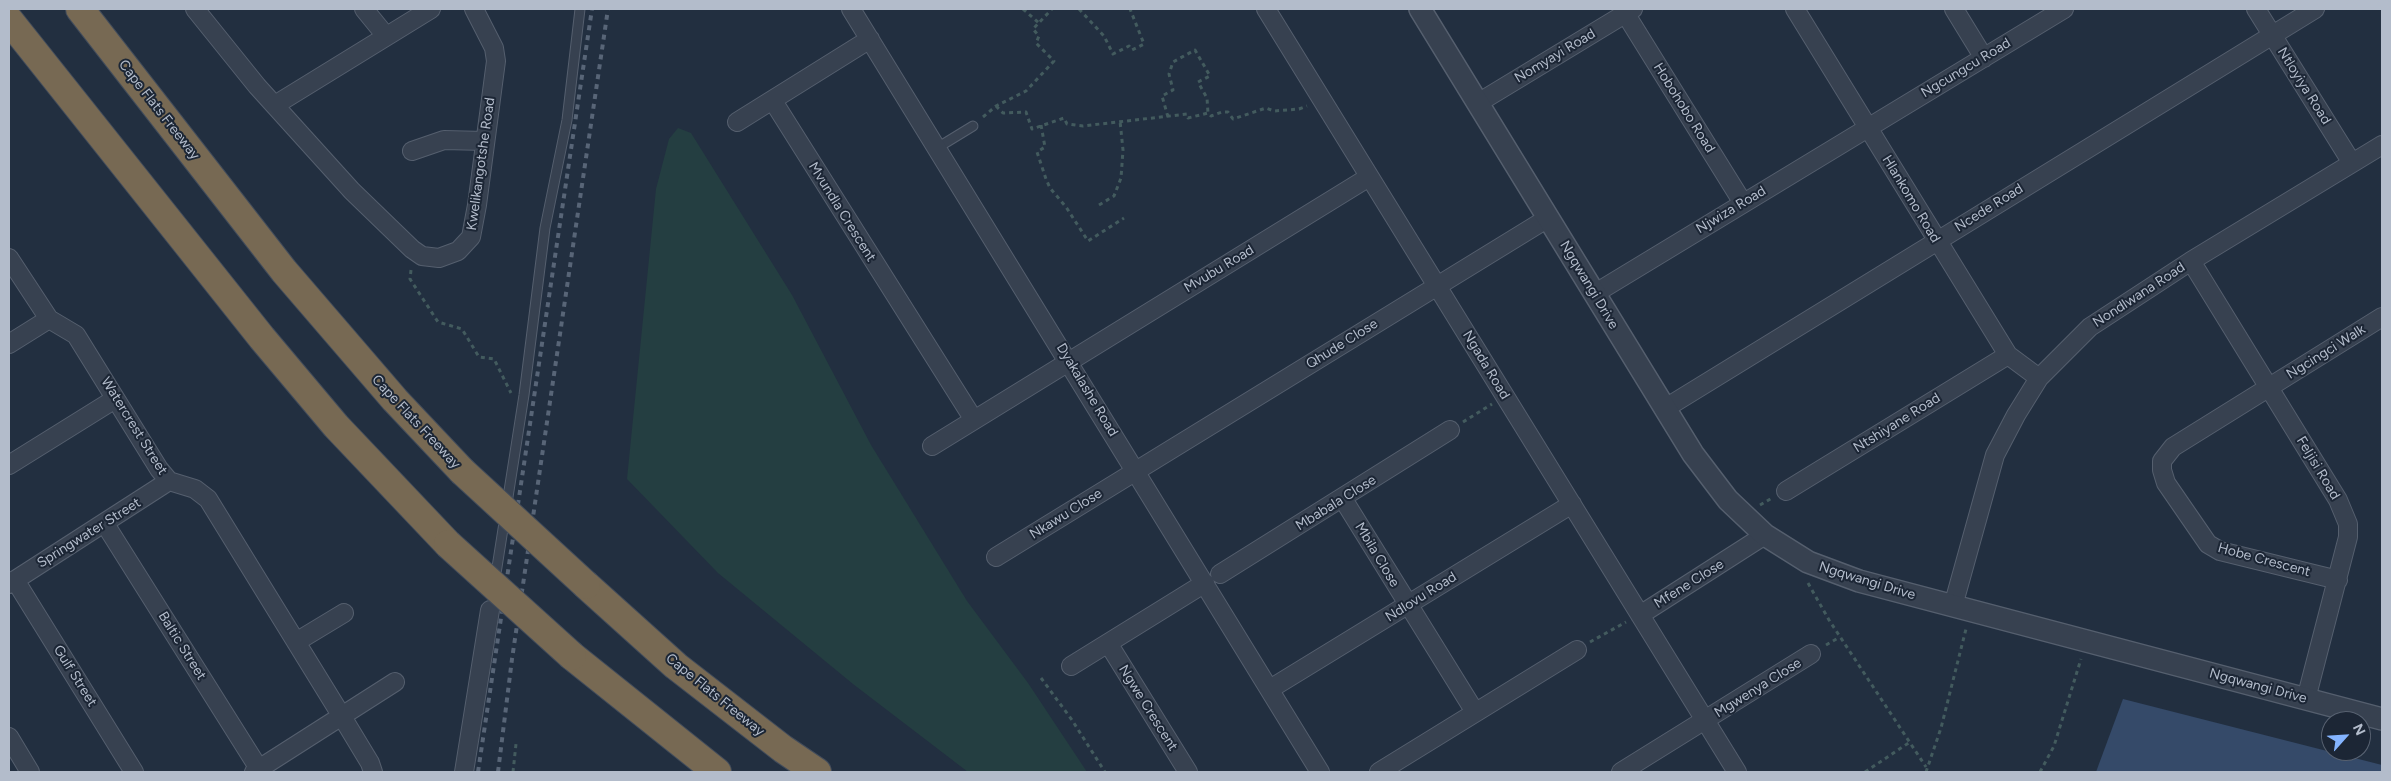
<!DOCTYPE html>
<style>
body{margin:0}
#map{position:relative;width:2391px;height:781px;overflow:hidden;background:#222f40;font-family:Figtree,sans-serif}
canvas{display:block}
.frame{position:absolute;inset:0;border:10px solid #b3bccb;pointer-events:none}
.north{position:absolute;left:2321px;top:711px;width:50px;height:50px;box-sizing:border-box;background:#1c2635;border:1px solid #586271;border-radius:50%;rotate:64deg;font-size:14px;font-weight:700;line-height:20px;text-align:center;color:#b3bccb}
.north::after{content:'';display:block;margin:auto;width:18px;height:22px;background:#84b4ff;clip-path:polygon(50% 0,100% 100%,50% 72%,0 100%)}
</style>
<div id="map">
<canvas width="2391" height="781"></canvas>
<div class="frame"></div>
<div class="north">N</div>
</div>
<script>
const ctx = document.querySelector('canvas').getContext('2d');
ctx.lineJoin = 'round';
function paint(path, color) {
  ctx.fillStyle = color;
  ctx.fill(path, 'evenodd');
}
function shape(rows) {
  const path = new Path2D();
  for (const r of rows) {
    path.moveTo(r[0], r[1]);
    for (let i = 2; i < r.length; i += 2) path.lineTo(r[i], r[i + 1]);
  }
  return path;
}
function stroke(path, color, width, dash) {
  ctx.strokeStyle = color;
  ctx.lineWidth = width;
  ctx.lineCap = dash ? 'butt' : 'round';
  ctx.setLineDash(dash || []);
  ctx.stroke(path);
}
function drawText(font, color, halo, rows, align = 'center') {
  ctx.font = font + ' Figtree,sans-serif';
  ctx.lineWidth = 4;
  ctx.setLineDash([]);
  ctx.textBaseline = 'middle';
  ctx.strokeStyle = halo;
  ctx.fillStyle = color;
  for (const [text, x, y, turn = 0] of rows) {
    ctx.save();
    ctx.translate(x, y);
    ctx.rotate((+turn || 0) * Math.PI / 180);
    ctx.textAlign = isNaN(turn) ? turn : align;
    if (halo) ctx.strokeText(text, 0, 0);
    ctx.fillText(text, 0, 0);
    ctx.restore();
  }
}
const green = shape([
 [678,128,691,133,792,295,871,445,967,601,1028,683,1087,772,968,772,853,684,718,573,627,479,656,189,669,139]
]);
const water = shape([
 [2123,699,2382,765,2382,772,2096,772]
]);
const path = shape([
 [1023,9,1039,23],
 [1079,9,1104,36,1113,54,1129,46,1132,50,1144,44,1130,9],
 [996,106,1003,113,1026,112,1032,129,1064,118,1067,124,1083,126,1187,114,1188,118,1208,113,1211,116,1222,112,1228,112,1233,119,1266,108,1274,111,1299,109,1307,106],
 [983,117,996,106,1026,91,1054,61,1036,43,1039,36,1033,29,1052,9],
 [1168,117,1162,96,1173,90,1169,74,1173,62,1195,50,1210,76,1198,82,1207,98,1208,113],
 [1041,125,1045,147,1037,152,1046,179,1050,188,1066,207,1088,241,1124,218],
 [1099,205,1114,196,1121,178,1123,150,1120,121],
 [411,270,410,279,438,322,462,329,479,357,494,359,511,393],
 [1463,422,1492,404],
 [1760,505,1772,498],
 [1808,583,1829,620,1926,767],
 [1590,642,1626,622],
 [1826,645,1840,637],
 [1041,678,1072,720,1105,772],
 [513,772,516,744],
 [1865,772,1910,742],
 [1926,772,1941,728,1966,629],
 [2040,772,2054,746,2081,659]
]);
const service = shape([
 [937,148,973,126],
 [495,580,524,395,545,228,567,120,580,9]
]);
const minor = shape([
 [195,9,257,86,352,191,412,249,422,256,439,258,458,251,471,237,477,205,496,61,494,48,474,9],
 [364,9,386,36],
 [851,9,1320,772],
 [1266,9,1737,772],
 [1795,9,2008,355,2039,378],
 [1954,9,1984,58],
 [2256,9,2352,163],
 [1625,13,1743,203],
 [773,101,974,420],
 [1478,103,1633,9],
 [275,105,431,9],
 [737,122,870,39],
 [412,151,444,140,485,141],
 [9,258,49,319,76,335,159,469,169,481,195,489,208,499,341,715,370,763,373,772],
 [2191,261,2338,500,2348,524,2348,537,2306,699],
 [1594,294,2064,9],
 [9,344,49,319],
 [1664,409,2315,9],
 [932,446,1369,177],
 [9,465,115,399],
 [1786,491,2008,355],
 [1343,499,1475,712],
 [105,524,261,772],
 [996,557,1548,218],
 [1220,574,1450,430],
 [15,580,134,772],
 [2338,580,2220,551,2208,544,2166,483,2162,470,2162,461,2173,447,2382,317],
 [9,584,169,481],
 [1953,606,1995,455,2016,415,2039,378,2090,327,2191,261,2382,145],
 [1640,615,1765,535],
 [296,642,344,613],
 [1108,643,1188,772],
 [1071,666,1205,583],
 [1270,689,1572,504],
 [9,737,30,772],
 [254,772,395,682],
 [464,772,490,610],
 [1379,772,1577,650],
 [1621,772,1811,654]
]);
const tertiary = shape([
 [1420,9,1693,454,1728,500,1765,535,1808,562,1859,581,2382,719]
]);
const motorway = shape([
 [80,9,284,271,395,400,462,471],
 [9,20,262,338,336,426,448,544],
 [586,585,676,666,783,749,817,772],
 [572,656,717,772]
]);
const rail = shape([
 [478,772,592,9],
 [498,772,512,659,608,9]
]);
const motorwayBridge = shape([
 [462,471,586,585],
 [448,544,572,656]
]);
const streetNames = [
 ["Nomyayi Road",1555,56,-31],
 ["Ngcungcu Road",1966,68,-31],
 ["Ntloyiya Road",2304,86,58],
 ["Hobohobo Road",1684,108,58],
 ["Cape Flats Freeway",159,110,52],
 ["Kwelikangotshe Road",481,164,-82],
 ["Hlankomo Road",1911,199,59],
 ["Ncede Road",1989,208,-32],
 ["Njwiza Road",1731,210,-31],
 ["Mvundla Crescent",842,212,58],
 ["Mvubu Road",1219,269,-31],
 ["Ngqwangi Drive",1589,285,59],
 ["Nondlwana Road",2139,295,-33],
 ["Qhude Close",1342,344,-32],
 ["Ngcingci Walk",2326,352,-32],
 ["Ngada Road",1486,365,59],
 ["Dyakalashe Road",1087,390,59],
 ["Cape Flats Freeway",416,422,47],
 ["Ntshiyane Road",1897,423,-32],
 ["Watercrest Street",134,426,58],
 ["Feljisi Road",2318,468,59],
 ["Mbabala Close",1336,503,-32],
 ["Nkawu Close",1066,514,-32],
 ["Springwater Street",89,533,-32],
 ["Mbila Close",1377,555,59],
 ["Hobe Crescent",2264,560,15],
 ["Ngqwangi Drive",1867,581,17],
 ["Mfene Close",1689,584,-32],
 ["Ndlovu Road",1421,597,-32],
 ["Baltic Street",182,646,58],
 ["Gulf Street",75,676,58],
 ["Ngqwangi Drive",2258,686,15],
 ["Mgwenya Close",1758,688,-32],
 ["Cape Flats Freeway",715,695,39],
 ["Ngwe Crescent",1148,708,58]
];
paint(green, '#243e41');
paint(water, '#354a69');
stroke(service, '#555f6e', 11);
stroke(minor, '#555f6e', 20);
stroke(tertiary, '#555f6e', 24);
stroke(motorway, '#424c5b', 30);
stroke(path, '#435b5e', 3, [4, 4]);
stroke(service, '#374150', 9);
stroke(minor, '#374150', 18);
stroke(tertiary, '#374150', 21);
stroke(motorway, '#776953', 28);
stroke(rail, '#586577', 4, [5, 5]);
stroke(motorwayBridge, '#424c5b', 30, []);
stroke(motorwayBridge, '#776953', 28);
drawText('14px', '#b3bccb', '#1c2635', streetNames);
</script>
